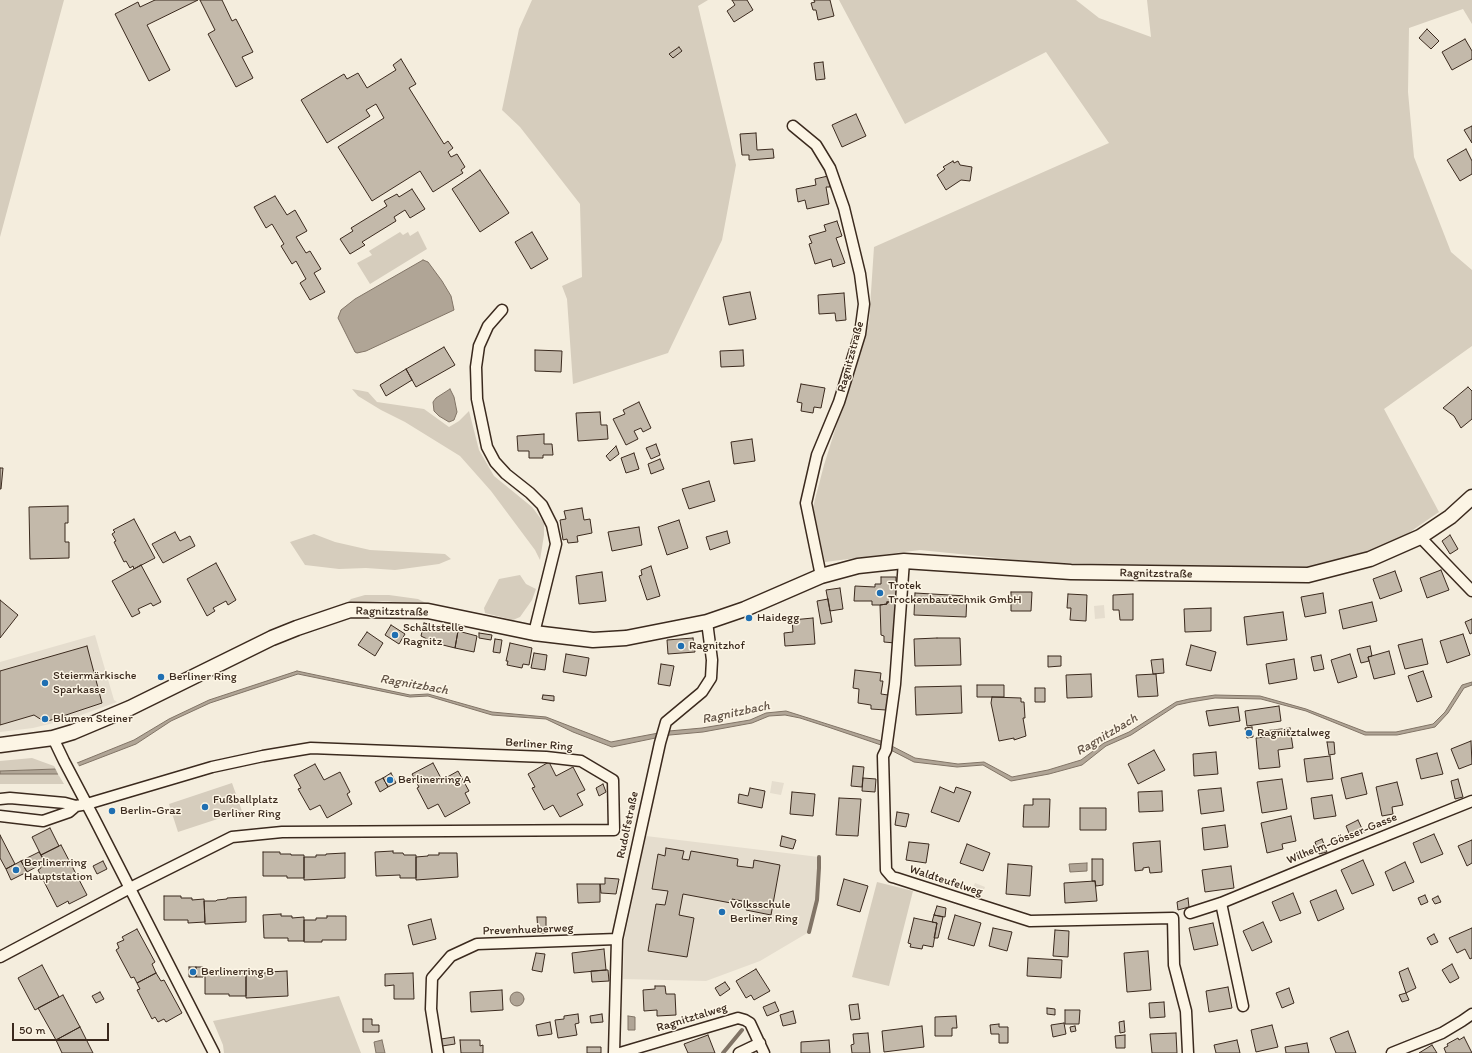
<!DOCTYPE html>
<meta charset="utf-8">
<style>
body{margin:0}
#map{position:relative;width:1472px;height:1053px;overflow:hidden;background:#f4eddd;font-family:Itim,sans-serif}
canvas{display:block}
.scale{position:absolute;left:12px;top:1023px;width:97px;height:18px;box-sizing:border-box;border:2px solid #3b2a1e;border-top:0;padding-left:5px;font-size:12px;line-height:14px;white-space:nowrap;color:#3b2a1e;-webkit-text-stroke:3px #fcf5e5;paint-order:stroke}
</style>
<div id="map">
<canvas width="1472" height="1053"></canvas>
<div class="scale">50 m</div>
</div>
<script>
const ctx = document.querySelector('canvas').getContext('2d');
ctx.lineJoin = 'round';
function paint(path, color) {
  ctx.fillStyle = color;
  ctx.fill(path, 'evenodd');
}
function shape(rows) {
  const path = new Path2D();
  for (const r of rows) {
    if (r.length === 3) {
      path.moveTo(r[0] + r[2], r[1]);
      path.arc(r[0], r[1], r[2], 0, 2 * Math.PI);
      continue;
    }
    path.moveTo(r[0], r[1]);
    for (let i = 2; i < r.length; i += 2) path.lineTo(r[i], r[i + 1]);
  }
  return path;
}
function stroke(path, color, width, dash) {
  ctx.strokeStyle = color;
  ctx.lineWidth = width;
  ctx.lineCap = dash ? 'butt' : 'round';
  ctx.setLineDash(dash || []);
  ctx.stroke(path);
}
function drawText(font, color, halo, rows, align = 'center') {
  ctx.font = font + ' Itim,sans-serif';
  ctx.lineWidth = 3;
  ctx.setLineDash([]);
  ctx.textBaseline = 'middle';
  ctx.strokeStyle = halo;
  ctx.fillStyle = color;
  for (const [text, x, y, turn = 0] of rows) {
    ctx.save();
    ctx.translate(x, y);
    ctx.rotate((+turn || 0) * Math.PI / 180);
    ctx.textAlign = isNaN(turn) ? turn : align;
    if (halo) ctx.strokeText(text, 0, 0);
    ctx.fillText(text, 0, 0);
    ctx.restore();
  }
}
const built = shape([
 [1104,605,1105,618,1095,619,1094,606],
 [95,635,114,700,117,702,70,719,33,728,0,732,0,662],
 [772,781,784,783,781,795,770,793],
 [646,836,819,857,819,868,817,900,809,932,760,961,706,981,623,979,624,940],
 [975,883,985,887,981,897,971,893]
]);
const green = shape([
 [0,0,64,0,0,237],
 [532,0,708,0,698,6,736,165,722,240,668,353,573,384,567,299,562,286,582,277,580,204,520,127,502,110,519,29],
 [839,0,1076,0,1099,18,1151,37,1147,0,1472,0,1472,24,1463,9,1409,28,1408,92,1414,157,1451,252,1472,270,1472,346,1384,409,1439,512,1391,545,1309,567,1047,563,920,550,825,562,813,507,824,465,869,322,874,247,1109,143,1046,52,905,124],
 [418,231,427,249,370,284,357,263,372,255,369,251,400,232,403,235,408,232,410,236],
 [352,389,368,392,377,402,424,409,449,427,459,421,469,411,479,450,494,476,532,507,544,523,544,535,540,560,535,550,491,491,460,456,405,422,381,410,358,396],
 [314,534,335,542,370,550,445,554,451,559,439,564,395,570,366,568,339,569,305,565,290,542],
 [520,575,526,584,536,589,532,600,520,617,513,620,485,613,484,608,499,579],
 [365,595,389,595,418,599,426,603,426,605,383,601,347,603,351,599],
 [32,758,54,766,56,769,0,771,0,761],
 [0,774,58,774,64,784,0,784],
 [232,783,242,811,178,832,169,804],
 [877,882,913,891,889,986,852,977],
 [339,996,361,1053,224,1053,223,1045,213,1021]
]);
const water = shape([
 [423,260,428,262,442,281,451,296,454,310,366,351,357,353,355,352,338,318,341,310,355,299,423,260],
 [450,389,454,397,457,412,454,420,449,422,439,416,434,411,433,402,436,398,450,389],
 [297,671,410,695,428,694,492,712,546,717,611,742,669,731,702,728,750,720,766,713,786,711,884,742,915,758,958,764,984,762,1012,777,1048,770,1081,760,1104,743,1129,732,1176,702,1189,699,1215,695,1260,696,1306,709,1366,732,1396,732,1433,724,1445,712,1462,685,1472,682,1472,685,1464,688,1448,713,1435,727,1397,735,1365,735,1306,711,1261,699,1215,698,1191,702,1177,705,1131,735,1106,746,1082,765,1049,774,1011,781,983,765,957,767,914,762,881,745,828,727,800,718,785,715,769,716,752,723,703,732,670,735,612,747,573,732,546,719,492,715,428,696,410,697,298,674,210,703,171,721,136,744,58,774,0,774,0,771,56,769,77,763,134,740,169,719,209,700,297,671],
 [1087,863,1087,871,1070,872,1069,864,1087,863],
 [517,999,7],
 [628,1016,635,1017,635,1030,628,1030,628,1016],
 [382,1040,385,1053,376,1053,374,1042,382,1040]
]);
const pier = shape([
 [76,761,80,768,59,776,55,768]
]);
const stream = shape([
 [809,932,817,900,819,868,819,857],
 [723,1053,742,1030]
]);
const building = shape([
 [155,0,198,0,147,25,170,70,149,81,115,14,138,2,140,7,155,0],
 [200,0,222,0,232,21,236,19,253,52,242,57,253,78,236,87,208,34,215,30,200,0],
 [732,0,747,0,753,10,734,22,727,11,735,5,732,0],
 [814,0,830,0,834,16,818,20,816,10,813,10,811,3,815,2,814,0],
 [1427,29,1439,41,1431,49,1419,38,1427,29],
 [1465,39,1472,51,1472,59,1452,70,1442,52,1465,39],
 [679,47,682,51,673,58,669,54,679,47],
 [401,59,416,84,409,88,444,144,448,141,453,148,448,152,451,157,457,154,465,167,461,170,463,173,433,192,420,171,372,201,338,147,384,118,376,104,366,110,370,116,327,143,301,100,344,74,347,79,358,73,367,88,396,70,393,65,401,59],
 [823,62,825,79,816,80,814,63,823,62],
 [856,114,866,136,842,147,832,125,856,114],
 [1472,126,1472,143,1464,130,1472,126],
 [756,133,757,150,773,149,774,158,749,160,749,155,742,155,740,134,756,133],
 [1466,149,1472,161,1472,174,1460,181,1447,160,1466,149],
 [953,161,954,163,958,161,960,165,972,167,970,181,961,180,946,190,937,175,945,169,943,167,953,161],
 [480,170,509,213,480,232,452,189,480,170],
 [828,176,830,187,826,187,829,204,807,209,805,200,798,202,796,189,816,185,815,179,828,176],
 [412,189,425,209,410,218,405,210,394,217,396,221,362,242,365,245,350,254,340,239,353,231,351,228,387,206,384,201,397,194,399,197,412,189],
 [275,196,287,215,295,210,307,231,296,237,306,253,310,251,321,269,314,273,325,292,310,300,300,283,306,279,296,261,292,264,281,246,284,244,272,224,266,228,254,207,275,196],
 [837,221,842,236,836,238,845,263,833,267,831,259,815,264,809,244,812,243,809,236,826,231,824,225,837,221],
 [532,232,548,259,531,269,515,242,532,232],
 [750,292,756,319,729,325,723,297,750,292],
 [844,293,846,320,836,321,835,313,819,314,818,295,844,293],
 [444,347,455,365,416,387,406,369,444,347],
 [535,350,562,351,561,372,535,371,535,350],
 [743,350,744,366,721,367,720,351,743,350],
 [406,369,412,380,386,396,380,385,406,369],
 [801,384,825,388,821,408,814,407,813,413,801,411,802,403,797,402,801,384],
 [1468,387,1472,391,1472,419,1461,428,1454,416,1443,408,1468,387],
 [639,402,651,428,643,432,641,428,634,431,638,439,626,445,613,419,625,414,623,410,639,402],
 [600,412,601,425,607,425,608,439,578,441,576,413,600,412],
 [544,434,544,444,552,444,553,455,543,455,543,458,529,458,529,451,518,451,517,436,544,434],
 [752,439,755,461,734,464,731,442,752,439],
 [656,444,660,455,651,459,646,448,656,444],
 [616,446,619,454,610,461,606,456,616,446],
 [634,453,639,469,626,473,621,458,634,453],
 [660,459,664,469,651,474,648,464,660,459],
 [0,468,3,468,1,489,0,489,0,468],
 [709,481,715,501,689,509,682,489,709,481],
 [68,506,68,523,65,523,65,542,69,542,69,558,30,559,29,507,68,506],
 [582,508,584,520,590,519,592,533,577,536,578,542,568,543,567,539,563,540,560,520,566,519,564,511,582,508],
 [134,519,155,558,134,569,133,566,130,568,126,561,124,562,114,542,116,541,112,534,115,532,113,530,134,519],
 [679,520,688,548,667,555,658,527,679,520],
 [639,527,642,545,612,551,608,532,639,527],
 [727,531,730,543,710,550,706,537,727,531],
 [175,532,180,541,190,536,195,546,163,563,152,544,175,532],
 [1450,535,1458,549,1450,554,1442,541,1450,535],
 [216,563,236,600,228,605,226,601,213,608,215,611,207,616,187,579,216,563],
 [141,565,161,602,153,606,151,603,138,609,140,613,132,617,112,581,141,565],
 [651,566,660,596,647,600,639,576,642,575,641,570,651,566],
 [1441,570,1449,590,1427,598,1420,578,1441,570],
 [1395,571,1402,591,1380,599,1373,579,1395,571],
 [602,572,606,601,579,604,576,576,602,572],
 [881,577,896,577,896,602,887,602,887,604,880,605,872,605,872,601,854,601,855,586,875,587,875,584,881,584,881,577],
 [840,588,843,609,830,611,826,590,840,588],
 [1011,592,1032,592,1031,611,1011,611,1011,592],
 [915,593,967,596,966,617,914,615,915,593],
 [1323,593,1326,613,1305,617,1301,597,1323,593],
 [1068,594,1087,595,1086,621,1070,620,1071,608,1067,608,1068,594],
 [1133,594,1133,620,1120,620,1119,610,1113,610,1113,595,1133,594],
 [828,599,832,622,821,624,817,601,828,599],
 [0,600,18,615,0,638,0,600],
 [887,602,896,602,895,643,884,642,884,636,881,635,880,605,887,604,887,602],
 [1372,602,1377,621,1343,629,1339,610,1372,602],
 [1211,608,1211,631,1185,632,1184,609,1211,608],
 [1283,612,1287,640,1247,645,1244,617,1283,612],
 [813,618,815,644,785,646,784,633,793,632,792,620,813,618],
 [1472,619,1472,633,1470,634,1465,622,1472,619],
 [424,623,458,631,455,648,435,643,421,636,424,623],
 [391,625,405,634,399,644,385,635,391,625],
 [458,631,477,636,474,652,455,648,458,631],
 [367,632,383,643,375,656,358,645,367,632],
 [479,633,492,635,491,640,479,638,479,633],
 [1463,634,1470,655,1447,663,1440,641,1463,634],
 [693,638,695,652,668,654,667,640,693,638],
 [937,638,960,638,961,665,915,666,914,639,937,638],
 [495,639,502,640,500,653,493,652,495,639],
 [1422,639,1428,664,1405,669,1398,645,1422,639],
 [510,643,532,648,529,665,523,664,522,668,507,665,508,661,506,661,510,643],
 [1191,645,1216,652,1211,671,1186,665,1191,645],
 [87,646,102,703,45,722,34,715,0,725,0,671,87,646],
 [1370,646,1372,656,1368,657,1369,661,1361,663,1357,649,1370,646],
 [1389,651,1395,674,1374,679,1368,657,1389,651],
 [534,653,547,655,545,670,531,668,534,653],
 [566,654,589,658,586,676,563,672,566,654],
 [1350,654,1357,677,1338,683,1331,660,1350,654],
 [1321,655,1324,669,1314,671,1311,657,1321,655],
 [1048,656,1061,656,1061,666,1048,667,1048,656],
 [1163,659,1164,673,1153,674,1151,660,1163,659],
 [1294,659,1297,679,1269,684,1266,664,1294,659],
 [661,664,674,666,670,686,658,684,661,664],
 [855,670,881,673,880,681,883,681,881,694,888,695,886,710,871,709,871,705,858,703,859,689,853,688,855,670],
 [1423,671,1432,697,1417,702,1408,676,1423,671],
 [1091,674,1092,697,1067,698,1066,675,1091,674],
 [1156,674,1158,696,1138,697,1136,675,1156,674],
 [977,685,1004,685,1004,697,977,697,977,685],
 [961,686,962,713,916,715,915,687,961,686],
 [1035,688,1045,688,1045,702,1035,702,1035,688],
 [543,695,554,696,554,701,542,699,543,695],
 [992,697,1021,698,1021,702,1024,702,1025,718,1023,718,1026,736,1014,740,1014,738,999,741,991,703,992,697],
 [1279,706,1281,721,1247,726,1245,711,1279,706],
 [1238,707,1240,721,1209,726,1206,711,1238,707],
 [1252,727,1253,737,1247,738,1245,728,1252,727],
 [1290,728,1293,748,1278,750,1280,767,1259,769,1256,738,1265,737,1264,731,1290,728],
 [1471,741,1472,764,1459,769,1451,749,1471,741],
 [1327,742,1334,742,1335,754,1329,755,1327,742],
 [1154,750,1165,770,1138,784,1128,764,1154,750],
 [1216,752,1218,774,1194,776,1193,754,1216,752],
 [1437,753,1443,774,1421,779,1416,759,1437,753],
 [1330,756,1333,779,1307,782,1304,759,1330,756],
 [549,762,556,776,573,767,585,790,577,794,583,805,560,817,553,805,544,810,532,788,535,787,528,774,549,762],
 [433,763,442,780,458,771,469,791,465,793,470,803,445,817,438,804,428,809,417,788,419,787,412,774,433,763],
 [315,764,324,780,340,772,350,792,347,794,352,804,327,818,320,805,310,810,298,789,301,788,294,775,315,764],
 [853,766,864,767,862,787,851,786,853,766],
 [391,773,396,783,388,787,383,778,391,773],
 [1362,773,1367,794,1346,799,1341,778,1362,773],
 [383,778,388,787,380,792,375,782,383,778],
 [863,778,876,779,875,792,862,791,863,778],
 [1282,779,1287,809,1262,813,1257,782,1282,779],
 [1458,779,1463,797,1455,799,1451,781,1458,779],
 [1397,782,1403,805,1392,807,1393,814,1382,816,1376,787,1397,782],
 [603,784,606,792,599,796,596,788,603,784],
 [940,787,954,793,956,787,971,792,959,822,931,812,940,787],
 [750,788,765,791,762,808,738,803,739,794,748,796,750,788],
 [1221,788,1224,811,1201,814,1198,790,1221,788],
 [1162,791,1163,811,1139,812,1138,792,1162,791],
 [792,792,815,794,813,816,790,814,792,792],
 [1332,795,1336,816,1314,819,1311,798,1332,795],
 [839,798,861,799,858,836,836,835,839,798],
 [1033,799,1050,799,1049,827,1023,827,1024,805,1033,805,1033,799],
 [1080,808,1106,808,1106,830,1080,830,1080,808],
 [897,812,909,814,906,827,895,825,897,812],
 [1291,816,1296,841,1282,844,1283,849,1267,853,1261,823,1291,816],
 [1358,820,1364,833,1351,838,1346,826,1358,820],
 [1225,825,1228,847,1204,850,1202,828,1225,825],
 [50,828,59,846,41,855,32,837,50,828],
 [1434,834,1443,854,1421,863,1413,843,1434,834],
 [0,835,15,864,6,869,0,858,0,835],
 [782,836,796,840,793,849,780,846,782,836],
 [1322,839,1327,852,1319,854,1315,842,1322,839],
 [1472,840,1472,863,1467,866,1458,846,1472,840],
 [1160,841,1162,872,1150,873,1149,867,1143,868,1143,870,1135,871,1133,843,1160,841],
 [909,842,929,844,926,863,906,860,909,842],
 [967,844,990,853,983,871,960,863,967,844],
 [61,845,87,895,69,904,68,901,57,907,38,870,41,868,40,865,45,862,41,855,61,845],
 [666,848,684,851,682,859,689,860,691,851,738,859,737,866,753,868,754,860,780,865,771,915,746,910,747,902,732,899,731,903,683,894,679,915,694,918,687,957,648,951,656,904,665,905,668,891,652,889,658,854,665,856,666,848],
 [393,851,393,853,403,853,404,855,416,855,416,878,400,878,400,875,376,876,375,852,393,851],
 [39,852,45,862,27,872,21,861,39,852],
 [263,852,280,852,280,854,291,854,291,855,304,855,304,878,287,878,287,876,263,876,263,852],
 [345,853,345,878,304,880,304,857,316,857,316,855,326,855,326,854,345,853],
 [439,853,457,853,458,877,416,880,416,857,428,856,428,855,439,855,439,853],
 [1092,859,1103,859,1103,885,1096,886,1095,881,1092,881,1092,859],
 [1363,860,1374,885,1352,894,1341,870,1363,860],
 [21,861,27,872,11,880,6,869,21,861],
 [103,861,107,869,97,874,93,866,103,861],
 [1405,862,1414,882,1393,891,1385,872,1405,862],
 [1008,864,1032,866,1030,896,1006,894,1008,864],
 [1231,866,1234,888,1205,892,1202,870,1231,866],
 [605,878,619,879,616,894,601,893,600,884,605,884,605,878],
 [844,879,868,886,860,912,837,905,844,879],
 [1095,881,1097,901,1065,903,1064,883,1095,881],
 [577,884,600,884,600,902,578,903,577,884],
 [1336,890,1344,909,1318,921,1310,901,1336,890],
 [1293,893,1301,913,1280,921,1272,902,1293,893],
 [1425,895,1428,902,1421,905,1418,898,1425,895],
 [164,896,181,896,181,898,192,898,192,900,204,899,205,922,188,923,188,920,164,920,164,896],
 [1438,896,1441,902,1435,904,1432,899,1438,896],
 [246,897,246,922,205,924,204,901,216,901,217,900,227,899,227,898,246,897],
 [1188,898,1189,907,1178,910,1177,902,1188,898],
 [937,906,946,908,945,917,934,915,937,906],
 [281,914,281,916,292,916,292,918,304,917,304,941,288,941,288,938,264,938,263,915,281,914],
 [934,915,943,917,938,938,934,938,937,923,932,922,934,915],
 [955,915,981,923,974,946,948,939,955,915],
 [327,916,346,916,346,940,322,940,322,942,304,942,304,920,316,920,316,918,327,918,327,916],
 [537,917,546,917,546,933,538,933,537,917],
 [914,918,937,923,933,947,923,945,922,949,910,947,911,944,908,943,914,918],
 [431,919,436,939,413,945,408,925,431,919],
 [1263,922,1272,942,1252,951,1243,931,1263,922],
 [1213,923,1218,945,1194,950,1189,928,1213,923],
 [993,928,1012,932,1007,951,989,946,993,928],
 [1472,928,1472,958,1470,959,1465,949,1457,953,1449,938,1472,928],
 [137,929,155,962,152,964,156,973,137,983,134,977,131,978,116,950,119,948,117,943,124,940,122,937,137,929],
 [1055,930,1069,931,1068,957,1053,956,1055,930],
 [1434,934,1438,942,1431,945,1427,938,1434,934],
 [604,949,606,970,574,973,572,953,604,949],
 [1148,951,1151,990,1127,992,1124,953,1148,951],
 [536,953,545,954,542,972,532,970,536,953],
 [1028,958,1062,960,1061,978,1027,976,1028,958],
 [1452,964,1459,978,1450,983,1442,970,1452,964],
 [42,965,59,997,35,1010,18,978,42,965],
 [189,967,196,967,196,977,189,977,189,967],
 [196,967,203,967,203,977,196,977,196,967],
 [1408,968,1416,988,1406,993,1399,972,1408,968],
 [756,969,770,991,754,1000,751,995,746,998,736,981,756,969],
 [205,970,222,970,222,972,233,972,233,973,246,973,246,996,229,996,229,994,205,994,205,970],
 [606,970,608,970,609,981,592,982,591,971,606,970],
 [287,971,288,996,246,998,246,975,258,975,258,973,268,973,268,972,287,971],
 [156,973,161,981,164,980,182,1013,166,1022,164,1019,158,1022,155,1017,152,1019,137,990,140,989,137,983,156,973],
 [413,973,414,999,394,999,394,985,385,986,385,974,413,973],
 [725,982,730,989,720,996,715,988,725,982],
 [655,986,665,986,666,994,675,994,676,1015,657,1016,657,1010,644,1011,643,990,655,989,655,986],
 [1228,987,1232,1008,1209,1012,1206,991,1228,987],
 [1289,988,1294,1003,1282,1008,1276,993,1289,988],
 [502,990,503,1010,471,1012,470,992,502,990],
 [100,992,104,999,96,1003,92,996,100,992],
 [1406,993,1409,1000,1402,1002,1399,995,1406,993],
 [63,995,80,1027,56,1040,38,1008,63,995],
 [775,1002,779,1011,767,1016,763,1007,775,1002],
 [1164,1002,1165,1017,1150,1018,1149,1003,1164,1002],
 [858,1004,860,1019,851,1020,849,1005,858,1004],
 [1047,1008,1055,1009,1055,1015,1047,1014,1047,1008],
 [1065,1010,1080,1010,1079,1024,1065,1024,1065,1010],
 [793,1011,796,1023,783,1026,780,1015,793,1011],
 [578,1014,579,1023,575,1024,577,1035,558,1038,555,1020,564,1019,564,1016,578,1014],
 [602,1014,603,1022,591,1023,590,1016,602,1014],
 [956,1016,957,1028,952,1028,952,1036,935,1036,935,1017,956,1016],
 [363,1019,372,1019,372,1025,379,1025,379,1032,363,1032,363,1019],
 [1124,1021,1125,1032,1120,1033,1119,1022,1124,1021],
 [550,1022,552,1034,538,1036,536,1025,550,1022],
 [1064,1023,1066,1034,1053,1037,1051,1025,1064,1023],
 [999,1024,999,1027,1008,1027,1008,1043,999,1043,999,1034,991,1034,990,1025,999,1024],
 [1272,1025,1278,1047,1256,1052,1251,1030,1272,1025],
 [922,1026,924,1047,884,1052,882,1031,922,1026],
 [1075,1026,1076,1031,1071,1032,1070,1027,1075,1026],
 [80,1027,93,1053,62,1053,56,1040,80,1027],
 [1348,1031,1356,1053,1336,1053,1330,1038,1348,1031],
 [868,1033,870,1053,852,1053,851,1045,854,1044,853,1034,868,1033],
 [1176,1033,1177,1053,1152,1053,1150,1034,1176,1033],
 [708,1035,715,1053,688,1053,684,1044,708,1035],
 [1125,1035,1125,1048,1116,1048,1115,1036,1125,1035],
 [454,1037,455,1044,442,1046,441,1039,454,1037],
 [1464,1037,1472,1053,1446,1053,1444,1048,1448,1046,1447,1044,1458,1038,1459,1040,1464,1037],
 [460,1040,480,1040,480,1046,483,1045,483,1053,461,1053,460,1040],
 [829,1040,830,1053,801,1053,801,1042,829,1040],
 [1237,1040,1240,1053,1216,1053,1214,1045,1237,1040],
 [1307,1043,1309,1053,1286,1053,1285,1047,1307,1043],
 [1432,1045,1437,1053,1419,1053,1432,1045],
 [587,1047,601,1047,601,1053,587,1053,587,1047]
]);
const street = shape([
 [793,126,816,145,830,168,844,208,860,274,864,304,860,334,839,402,817,455,806,503,821,576],
 [502,310,488,326,479,346,476,367,477,399,487,447,495,462,506,474,530,493,542,505,552,525,556,544,534,633],
 [1420,537,1472,591],
 [904,561,895,684,886,750,883,756,886,870,892,877,896,878,1030,921,1173,918,1174,965,1186,1011,1188,1053],
 [53,738,64,761,94,818,214,1053],
 [0,799,10,798,65,803,76,806,87,804,212,767,263,756,311,748,546,757,581,761,613,780,614,830,282,832,232,837,130,888,0,957],
 [0,816,43,821,69,812,76,806],
 [1221,903,1243,1006],
 [1190,913,1221,903,1345,852,1472,801],
 [438,1053,431,1009,432,978,451,956,477,944,617,939],
 [614,1053,617,939,643,820,660,743,666,722,702,692,711,678,712,660,707,622],
 [620,1053,738,1018,745,1020,750,1023,764,1053],
 [739,1053,760,1043],
 [1392,1053,1442,1033,1462,1021,1472,1014]
]);
const secondary = shape([
 [0,745,53,738,73,732,130,708,272,638,297,628,350,610,428,611,534,633,593,640,626,638,707,622,745,609,821,576,858,566,904,561,1071,572,1308,575,1370,559,1420,537,1450,517,1472,497]
]);
const markers = [
 [880,593,4,"#1f6fb2"],
 [749,618,4,"#1f6fb2"],
 [395,635,4,"#1f6fb2"],
 [681,646,4,"#1f6fb2"],
 [161,677,4,"#1f6fb2"],
 [45,683,4,"#1f6fb2"],
 [45,719,4,"#1f6fb2"],
 [1249,733,4,"#1f6fb2"],
 [390,780,4,"#1f6fb2"],
 [205,807,4,"#1f6fb2"],
 [112,811,4,"#1f6fb2"],
 [16,870,4,"#1f6fb2"],
 [722,912,4,"#1f6fb2"],
 [193,972,4,"#1f6fb2"]
];
const streetNames = [
 ["Ragnitzstraße",851,357,-75],
 ["Ragnitzstraße",1156,574,1],
 ["Ragnitzstraße",392,612,1],
 ["Berliner Ring",539,745,4],
 ["Rudolfstraße",628,825,-78],
 ["Wilhelm-Gösser-Gasse",1342,839,-22],
 ["Waldteufelweg",946,881,18],
 ["Prevenhueberweg",528,930,-2],
 ["Ragnitztalweg",692,1018,-17]
];
const poiNames = [
 ["Trotek",888,586],
 ["Trockenbautechnik GmbH",888,600],
 ["Haidegg",757,618],
 ["Schaltstelle",403,628],
 ["Ragnitz",403,642],
 ["Ragnitzhof",689,646],
 ["Steiermärkische",53,676],
 ["Sparkasse",53,690],
 ["Berliner Ring",169,677],
 ["Blumen Steiner",53,719],
 ["Ragnitztalweg",1257,733],
 ["Berlinerring A",398,780],
 ["Fußballplatz",213,800],
 ["Berliner Ring",213,814],
 ["Berlin-Graz",120,811],
 ["Berlinerring",24,863],
 ["Hauptstation",24,877],
 ["Volksschule",730,905],
 ["Berliner Ring",730,919],
 ["Berlinerring B",201,972]
];
const waterNames = [
 ["Ragnitzbach",414,685,10],
 ["Ragnitzbach",736,713,-12],
 ["Ragnitzbach",1107,735,-31]
];
paint(built, '#e5ddce');
paint(green, '#d6cdbd');
paint(water, '#b0a596');
stroke(water, '#817466', 1);
paint(pier, '#f4eddd');
stroke(stream, '#817466', 4);
paint(building, '#c3b9aa');
stroke(building, '#3b2a1e', 1);
stroke(street, '#3b2a1e', 13);
stroke(secondary, '#3b2a1e', 17);
stroke(street, '#fcf5e5', 10);
stroke(secondary, '#fcf5e5', 14);
for (const [x, y, r, color] of markers) {
  const dot = new Path2D();
  dot.arc(x, y, r, 0, 2 * Math.PI);
  ctx.fillStyle = color;
  ctx.fill(dot);
  stroke(dot, '#fcf5e5', 1.5);
}
drawText('12px', '#3b2a1e', '#fcf5e5', streetNames);
drawText('12px', '#3b2a1e', '#fcf5e5', poiNames, 'left');
drawText('italic 13px', '#645548', '#fcf5e5', waterNames);
</script>
